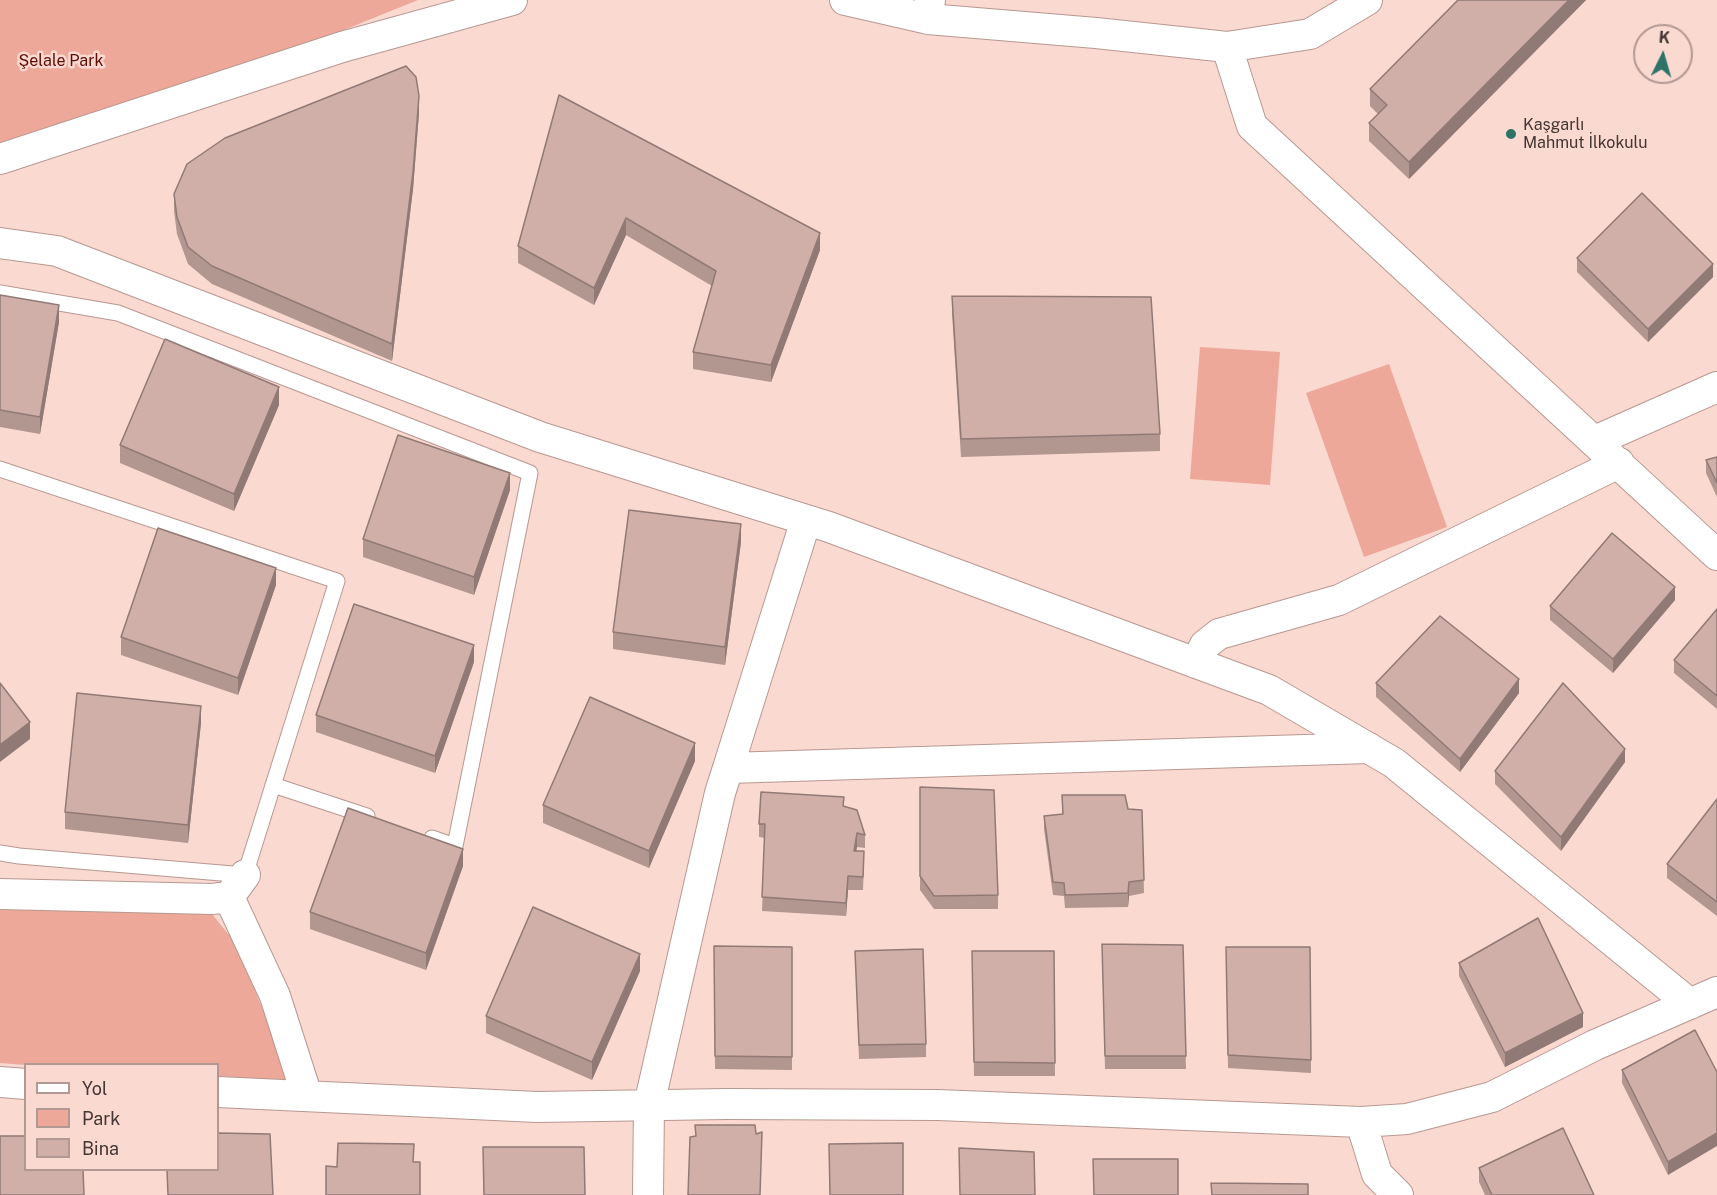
<!DOCTYPE html>
<meta charset="utf-8">
<style>
body{margin:0}
#map{position:relative;width:1717px;height:1195px;overflow:hidden;background:#fad9d1;font-family:"Public Sans",sans-serif}
canvas{display:block}
.legend{position:absolute;left:24px;top:1063px;width:195px;height:108px;box-sizing:border-box;background:#fad9d1;border:2px solid #b19892;margin:0;padding:8px 10px;list-style:none;font-size:18px;color:#433633}
.legend li{display:flex;align-items:center;gap:12px;height:30px}
.legend b{width:30px;border:2px solid #b19892}
.north{position:absolute;left:1633px;top:24px;width:60px;height:60px;box-sizing:border-box;background:#fad9d1;border:2px solid #b19892;border-radius:50%;rotate:5deg;font-size:16px;font-weight:700;line-height:24px;text-align:center;color:#433633}
.north::after{content:'';display:block;margin:auto;width:21px;height:27px;background:#2e7366;clip-path:polygon(50% 0,100% 100%,50% 72%,0 100%)}
</style>
<div id="map">
<canvas width="1717" height="1195"></canvas>
<ul class="legend">
<li><b style="height:8px;background:#fff"></b>Yol</li>
<li><b style="height:16px;background:#eda899"></b>Park</li>
<li><b style="height:16px;background:#cfafa8"></b>Bina</li>
</ul>
<div class="north">K</div>
</div>
<script>
const ctx = document.querySelector('canvas').getContext('2d');
ctx.lineJoin = 'round';
function paint(path, color) {
  ctx.fillStyle = color;
  ctx.fill(path, 'evenodd');
}
function shape(rows) {
  const path = new Path2D();
  for (const r of rows) {
    path.moveTo(r[0], r[1]);
    for (let i = 2; i < r.length; i += 2) path.lineTo(r[i], r[i + 1]);
  }
  return path;
}
function stroke(path, color, width, dash) {
  ctx.strokeStyle = color;
  ctx.lineWidth = width;
  ctx.lineCap = dash ? 'butt' : 'round';
  ctx.setLineDash(dash || []);
  ctx.stroke(path);
}
function drawText(font, color, halo, rows, align = 'center') {
  ctx.font = font + ' "Public Sans",sans-serif';
  ctx.lineWidth = 5;
  ctx.setLineDash([]);
  ctx.textBaseline = 'middle';
  ctx.strokeStyle = halo;
  ctx.fillStyle = color;
  for (const [text, x, y, turn = 0] of rows) {
    ctx.save();
    ctx.translate(x, y);
    ctx.rotate((+turn || 0) * Math.PI / 180);
    ctx.textAlign = isNaN(turn) ? turn : align;
    if (halo) ctx.strokeText(text, 0, 0);
    ctx.fillText(text, 0, 0);
    ctx.restore();
  }
}
const green = shape([
 [0,0,418,0,282,55,169,87,71,121,0,143],
 [1200,347,1280,352,1270,485,1190,479],
 [1389,364,1447,527,1364,557,1306,393],
 [0,907,211,913,234,941,293,1081,218,1076,218,1064,25,1065,0,1063]
]);
const service = shape([
 [0,293,118,313,530,473,455,846,432,838],
 [0,469,337,581,245,875,19,856,0,853],
 [273,785,367,816]
]);
const minor = shape([
 [845,0,928,19,930,0],
 [928,19,1096,33,1227,47,1310,34,1367,0],
 [1227,47,1252,126,1717,555],
 [0,159,342,47,512,0],
 [0,243,57,251,540,437,829,527,1269,690,1394,763,1690,1004],
 [1595,441,1717,387],
 [1196,663,1205,645,1219,634,1339,600,1619,463],
 [728,768,806,520],
 [0,894,212,899,229,897,245,875],
 [229,897,275,996,307,1096],
 [0,1082,26,1084],
 [218,1092,537,1107,726,1104,938,1105,1361,1122,1407,1119,1492,1097,1595,1045,1717,992],
 [1361,1122,1377,1174,1398,1195],
 [648,1195,649,1105,720,793,728,768,1369,748]
]);
const wall = shape([
 [1458,0,1586,0,1409,179,1369,141,1369,123,1378,114,1370,106,1370,89],
 [559,95,820,250,771,382,693,369,693,352,712,286,626,235,594,305,518,263,518,246],
 [419,113,413,189,392,361,212,284,188,264,177,234,174,211,174,194],
 [1577,258,1713,277,1648,342,1577,272],
 [0,295,59,322,40,434,0,427],
 [952,296,1160,434,1160,451,961,457,952,313],
 [279,405,234,511,120,463,120,445],
 [1717,457,1717,497,1706,473,1706,460],
 [510,490,474,595,363,557,363,539],
 [741,542,725,665,613,649,613,632],
 [276,585,238,695,121,655,121,637],
 [1675,600,1613,673,1550,620,1550,606],
 [1717,609,1717,709,1674,673,1674,660],
 [474,662,435,773,316,732,316,715],
 [1376,683,1519,693,1460,772,1376,697],
 [201,723,188,843,65,829,65,812],
 [695,761,649,868,543,823,543,805],
 [1625,762,1561,851,1495,784,1495,771],
 [920,787,998,895,998,909,934,909,920,890],
 [1062,795,1128,809,1142,810,1144,893,1129,896,1128,907,1065,908,1064,896,1053,895,1044,829,1044,816,1062,814],
 [1717,799,1717,916,1667,878,1667,864],
 [844,807,865,835,865,848,857,847,856,851,864,865,863,890,848,890,846,916,762,911,765,838,759,837,759,824],
 [463,866,426,970,310,929,310,912],
 [1102,944,1183,945,1186,1069,1105,1069],
 [714,946,792,947,792,1070,715,1069],
 [1226,947,1310,947,1311,1073,1228,1068],
 [855,951,926,1044,926,1057,859,1059],
 [972,951,1054,951,1055,1076,974,1076],
 [1459,963,1583,1027,1505,1067,1459,976],
 [640,971,592,1080,486,1033,486,1016],
 [1622,1070,1717,1072,1668,1175,1622,1083],
 [1479,1168,1594,1195,1485,1195,1479,1182]
]);
const shadedWall = shape([
 [1569,0,1586,0,1409,179,1409,162],
 [419,96,419,113,413,189,392,361,392,344],
 [626,218,626,235,594,305,594,288],
 [820,233,820,250,771,382,771,365],
 [1713,264,1713,277,1648,342,1648,329],
 [59,305,59,322,40,434,40,417],
 [279,387,279,405,234,511,234,494],
 [510,473,510,490,474,595,474,577],
 [741,524,741,542,725,665,725,647],
 [276,568,276,585,238,695,238,678],
 [1675,587,1675,600,1613,673,1613,659],
 [474,645,474,662,435,773,435,756],
 [1519,679,1519,693,1460,772,1460,759],
 [201,706,201,723,188,843,188,825],
 [30,722,30,739,0,762,0,745],
 [695,743,695,761,649,868,649,851],
 [1625,749,1625,762,1561,851,1561,837],
 [857,833,857,847,854,864,854,851],
 [463,849,463,866,426,970,426,953],
 [848,876,848,890,846,916,846,903],
 [1129,882,1129,896,1128,907,1128,893],
 [640,954,640,971,592,1080,592,1062],
 [1583,1013,1583,1027,1505,1067,1505,1053],
 [1717,1133,1717,1146,1668,1175,1668,1162]
]);
const building = shape([
 [1458,0,1569,0,1409,162,1369,123,1387,105,1370,89,1458,0],
 [406,66,416,77,419,96,413,172,392,344,212,266,188,247,177,217,174,194,187,164,225,138,406,66],
 [559,95,820,233,771,365,693,352,716,271,626,218,594,288,518,246,559,95],
 [1642,193,1713,264,1648,329,1577,258,1642,193],
 [0,295,59,305,40,417,0,410,0,295],
 [952,296,1151,297,1160,434,961,439,952,296],
 [165,339,279,387,234,494,120,445,165,339],
 [398,435,510,473,474,577,363,539,398,435],
 [1717,457,1717,483,1706,460,1717,457],
 [629,510,741,524,725,647,613,632,629,510],
 [158,528,276,568,238,678,121,637,158,528],
 [1612,533,1675,587,1613,659,1550,606,1612,533],
 [354,604,474,645,435,756,316,715,354,604],
 [1717,609,1717,696,1674,660,1717,609],
 [1440,616,1519,679,1460,759,1376,683,1440,616],
 [0,683,30,722,0,745,0,683],
 [1563,683,1625,749,1561,837,1495,771,1563,683],
 [77,693,201,706,188,825,65,812,77,693],
 [590,697,695,743,649,851,543,805,590,697],
 [920,787,994,790,998,895,934,896,920,876,920,787],
 [761,792,844,797,843,806,857,810,865,835,857,833,854,851,864,851,863,877,848,876,846,903,762,897,765,824,759,824,761,792],
 [1062,795,1125,795,1128,809,1142,810,1144,880,1129,882,1128,893,1065,895,1064,883,1053,882,1044,816,1063,814,1062,795],
 [1717,799,1717,902,1667,864,1717,799],
 [348,808,463,849,426,953,310,912,348,808],
 [533,907,640,954,592,1062,486,1016,533,907],
 [1538,918,1583,1013,1505,1053,1459,963,1538,918],
 [1102,944,1183,945,1186,1056,1105,1056,1102,944],
 [714,946,792,947,792,1057,715,1056,714,946],
 [1226,947,1310,947,1311,1060,1228,1055,1226,947],
 [923,949,926,1044,859,1045,855,951,923,949],
 [972,951,1054,951,1055,1063,974,1062,972,951],
 [1695,1030,1717,1072,1717,1133,1668,1162,1622,1070,1695,1030],
 [695,1125,755,1125,756,1134,762,1132,760,1195,688,1195,690,1137,696,1136,695,1125],
 [1563,1128,1594,1195,1492,1195,1479,1168,1563,1128],
 [218,1133,270,1134,273,1195,168,1195,167,1170,218,1170,218,1133],
 [0,1136,26,1136,26,1170,83,1170,84,1195,0,1195,0,1136],
 [338,1143,414,1144,413,1162,420,1162,420,1195,326,1195,326,1166,337,1167,338,1143],
 [903,1143,903,1195,830,1195,829,1144,903,1143],
 [483,1147,584,1147,585,1195,484,1195,483,1147],
 [959,1148,1034,1152,1035,1195,960,1195,959,1148],
 [1093,1159,1178,1159,1178,1195,1094,1195,1093,1159],
 [1211,1183,1308,1184,1308,1195,1212,1195,1211,1183]
]);
const markers = [
 [1511,134,6,"#2e7366"]
];
const parkNames = [
 ["Şelale Park",61,61]
];
const poiNames = [
 ["Kaşgarlı",1523,125],
 ["Mahmut İlkokulu",1523,143]
];
paint(green, '#eda899');
stroke(service, '#b79891', 17);
stroke(minor, '#b79891', 32);
stroke(service, '#fff', 15);
stroke(minor, '#fff', 30);
paint(wall, '#b29690');
paint(shadedWall, '#917a76');
paint(building, '#cfafa8');
stroke(building, '#917a76', 1.5);
for (const [x, y, r, color] of markers) {
  const dot = new Path2D();
  dot.arc(x, y, r, 0, 2 * Math.PI);
  ctx.fillStyle = color;
  ctx.fill(dot);
  stroke(dot, '#fad9d1', 2);
}
drawText('16px', '#5f0b00', '#fad9d1', parkNames);
drawText('16px', '#433633', '#fad9d1', poiNames, 'left');
</script>
